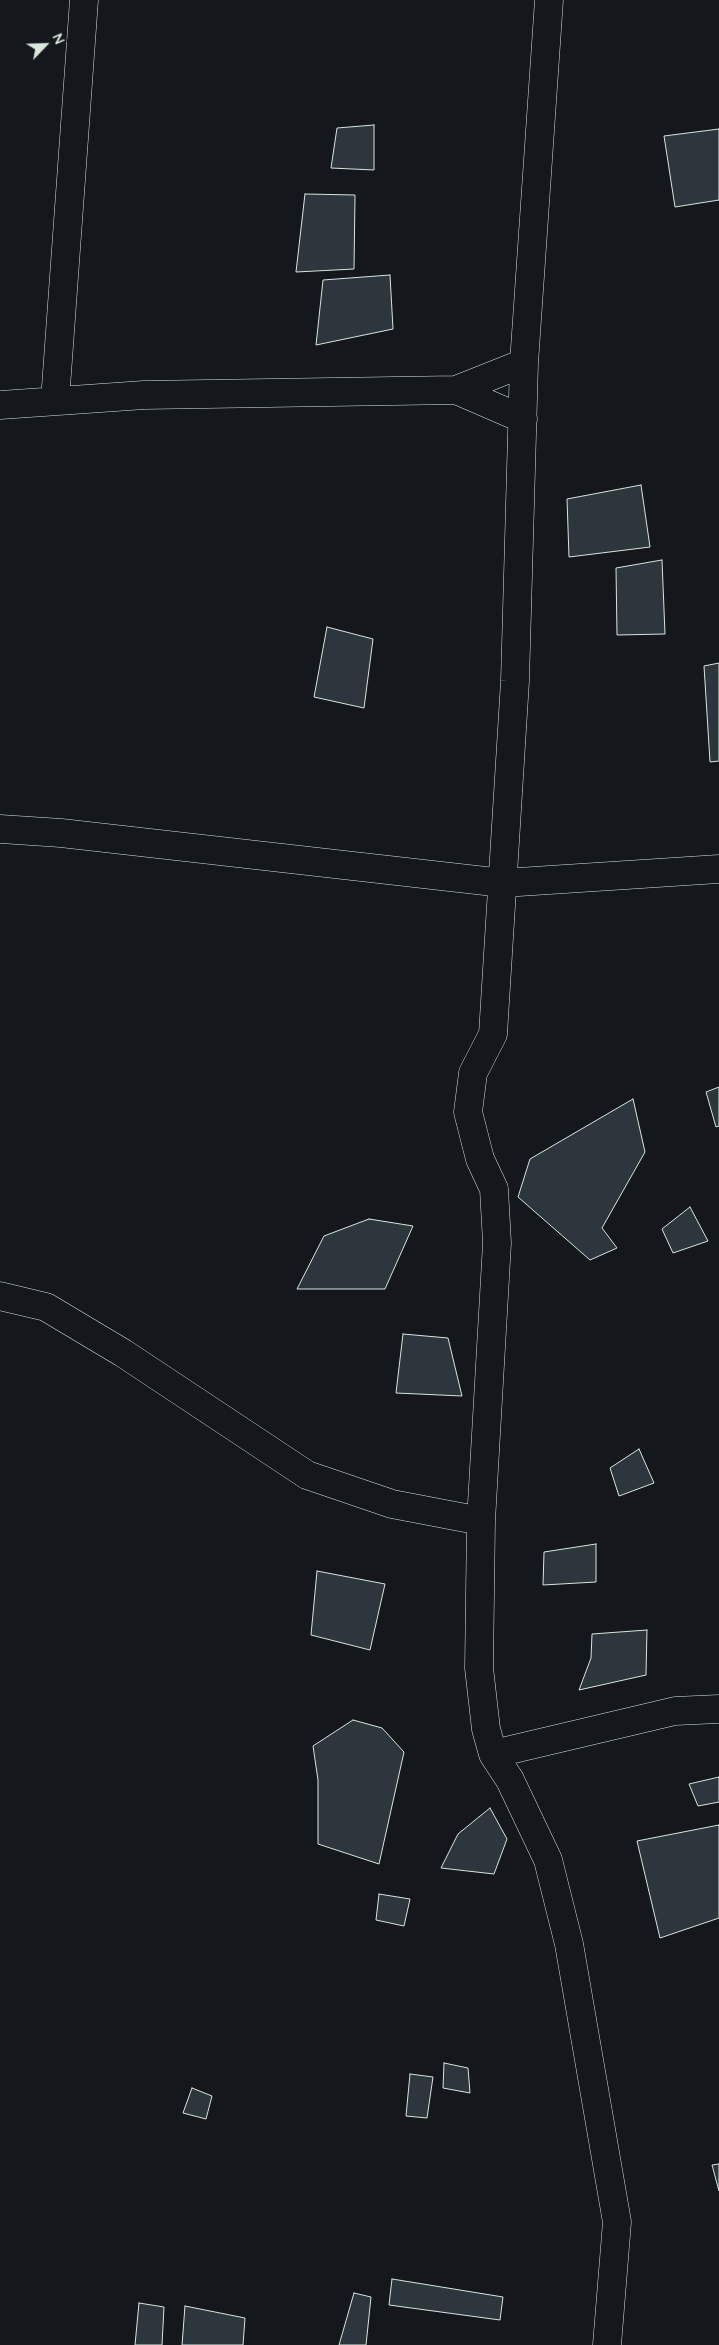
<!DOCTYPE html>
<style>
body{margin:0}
#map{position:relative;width:719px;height:2345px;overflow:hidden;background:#14181c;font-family:Quicksand,sans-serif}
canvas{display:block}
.north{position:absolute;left:20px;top:20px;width:50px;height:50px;-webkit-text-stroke:4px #14181c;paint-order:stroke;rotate:66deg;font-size:14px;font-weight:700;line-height:20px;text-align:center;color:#d8e6dc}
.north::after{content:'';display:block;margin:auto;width:18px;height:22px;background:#d8e6dc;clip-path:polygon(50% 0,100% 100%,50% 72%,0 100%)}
</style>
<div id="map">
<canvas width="719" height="2345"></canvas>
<div class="north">N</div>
</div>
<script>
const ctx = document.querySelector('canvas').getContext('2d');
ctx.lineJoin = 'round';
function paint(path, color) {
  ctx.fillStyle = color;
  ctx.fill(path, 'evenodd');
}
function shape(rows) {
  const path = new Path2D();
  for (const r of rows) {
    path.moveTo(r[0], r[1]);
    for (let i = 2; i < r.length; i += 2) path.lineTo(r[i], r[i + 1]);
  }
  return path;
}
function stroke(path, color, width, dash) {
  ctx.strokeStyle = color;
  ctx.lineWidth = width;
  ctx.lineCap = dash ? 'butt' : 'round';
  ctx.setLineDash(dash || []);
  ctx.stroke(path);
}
const building = shape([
 [374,125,374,170,331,168,337,128,374,125],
 [719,129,719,200,675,207,664,136,719,129],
 [305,194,355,195,354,269,296,272,305,194],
 [390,275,393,329,316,345,323,280,390,275],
 [641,485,650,547,569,557,567,499,641,485],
 [662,560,665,634,617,635,616,568,662,560],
 [327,627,373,639,364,708,314,697,327,627],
 [719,663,719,761,710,762,704,666,719,663],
 [719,1087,719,1126,716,1127,706,1092,719,1087],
 [633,1099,645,1152,602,1228,617,1248,590,1260,518,1197,530,1159,633,1099],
 [690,1207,708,1241,673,1253,662,1229,690,1207],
 [369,1219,413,1226,385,1289,297,1289,324,1236,369,1219],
 [403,1334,448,1338,462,1396,396,1393,403,1334],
 [639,1449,654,1483,619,1496,610,1468,639,1449],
 [596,1544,596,1582,543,1585,544,1552,596,1544],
 [317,1571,385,1584,370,1650,311,1635,317,1571],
 [647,1630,646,1675,579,1690,591,1658,592,1634,647,1630],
 [353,1720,382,1728,404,1752,379,1864,318,1844,318,1780,313,1746,353,1720],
 [719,1777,719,1802,698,1806,689,1784,719,1777],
 [490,1808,507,1839,494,1874,441,1868,458,1834,490,1808],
 [719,1825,719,1918,660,1938,637,1841,719,1825],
 [379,1894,410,1899,404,1926,376,1920,379,1894],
 [444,2063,468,2068,470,2093,443,2088,444,2063],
 [410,2074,433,2077,427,2118,406,2116,410,2074],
 [192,2088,212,2096,206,2119,183,2113,192,2088],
 [719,2164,719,2191,712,2165,719,2164],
 [392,2279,503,2297,500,2320,389,2305,392,2279],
 [354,2293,371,2297,366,2345,339,2345,354,2293],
 [139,2303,164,2307,162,2345,135,2345,139,2303],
 [185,2306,245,2318,243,2345,182,2345,185,2306]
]);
const minor = shape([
 [549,0,524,363,515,681,493,1034,473,1073,468,1112,480,1159,494,1189,497,1243,481,1521,479,1668,486,1729,493,1754,510,1780,548,1860,569,1944,617,2222,607,2345],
 [456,390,523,419],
 [55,401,84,0],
 [0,405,144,395,456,390,524,363],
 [0,829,61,833,503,883,719,869],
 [0,1296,46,1307,123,1353,307,1475,392,1504,481,1521],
 [493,1754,675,1711,719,1709]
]);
paint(building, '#2c363c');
stroke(building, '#d8e6dc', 1);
stroke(minor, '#d8e6dc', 29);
stroke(minor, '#14181c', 28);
</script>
